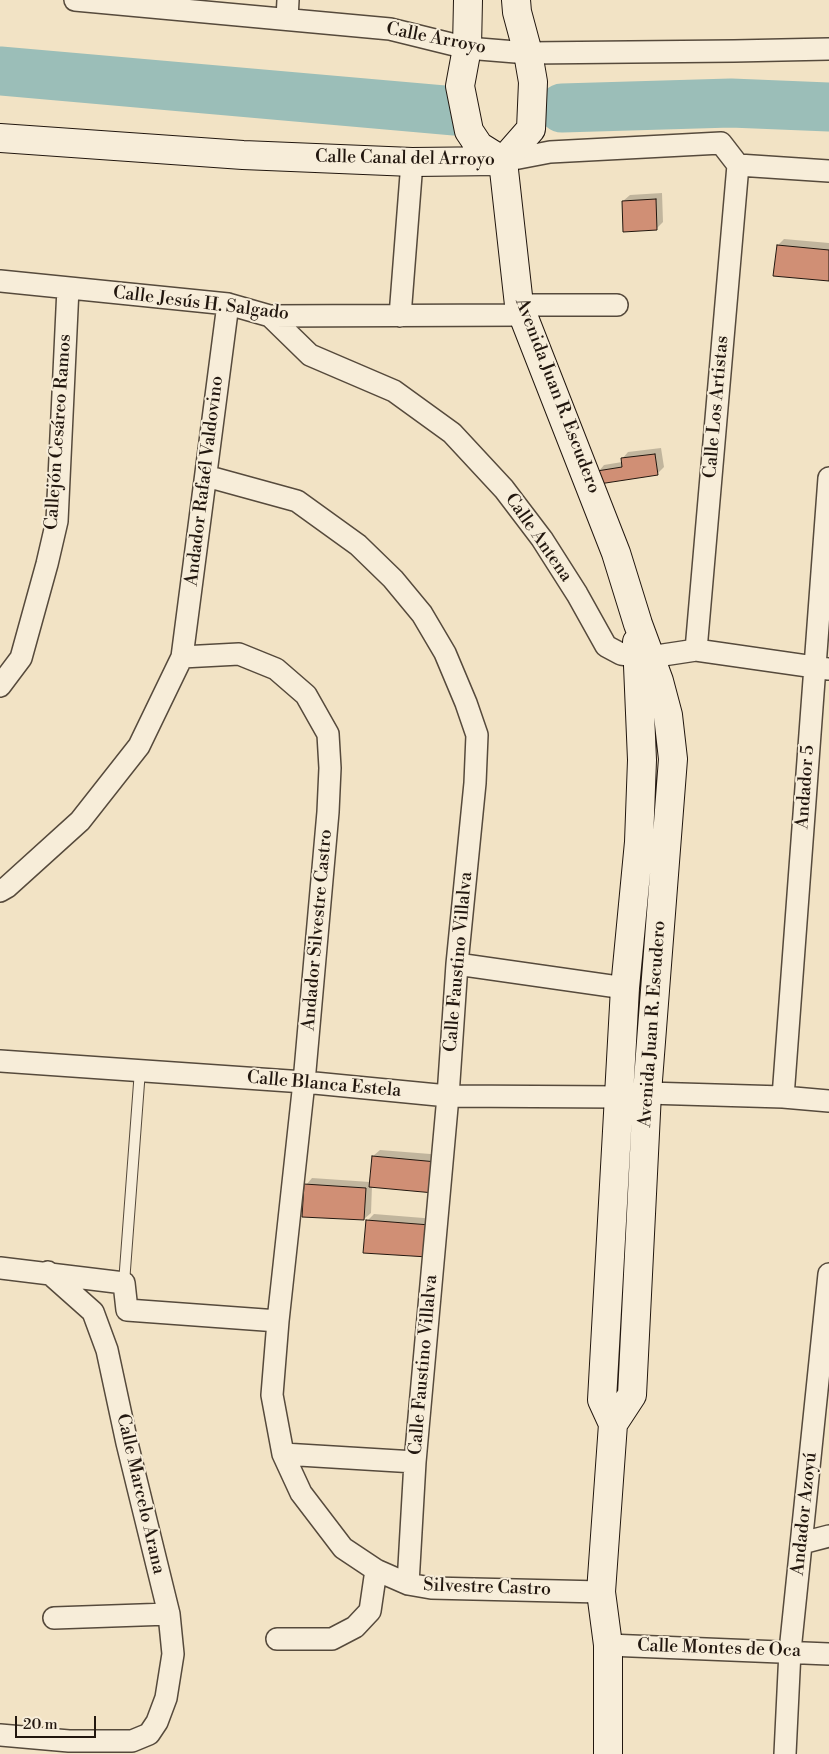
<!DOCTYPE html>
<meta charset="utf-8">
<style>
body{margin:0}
#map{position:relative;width:829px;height:1754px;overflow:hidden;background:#f2e3c5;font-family:"Libre Bodoni",serif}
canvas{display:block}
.scale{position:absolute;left:15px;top:1716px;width:81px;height:22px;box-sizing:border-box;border:2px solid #22170f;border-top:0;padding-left:6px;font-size:15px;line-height:18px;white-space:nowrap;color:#22170f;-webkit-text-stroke:4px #f7edd9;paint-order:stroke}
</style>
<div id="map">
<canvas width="829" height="1754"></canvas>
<div class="scale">20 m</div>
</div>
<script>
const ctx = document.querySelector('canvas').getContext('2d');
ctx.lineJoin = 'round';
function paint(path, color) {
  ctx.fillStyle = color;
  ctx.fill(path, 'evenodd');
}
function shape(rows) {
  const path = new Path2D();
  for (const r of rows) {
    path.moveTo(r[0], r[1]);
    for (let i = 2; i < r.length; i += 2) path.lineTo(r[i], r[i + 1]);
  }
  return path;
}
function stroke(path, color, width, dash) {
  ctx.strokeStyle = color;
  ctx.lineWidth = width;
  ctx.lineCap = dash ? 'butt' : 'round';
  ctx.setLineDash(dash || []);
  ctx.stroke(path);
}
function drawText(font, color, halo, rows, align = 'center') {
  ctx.font = font + ' "Libre Bodoni",serif';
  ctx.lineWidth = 4;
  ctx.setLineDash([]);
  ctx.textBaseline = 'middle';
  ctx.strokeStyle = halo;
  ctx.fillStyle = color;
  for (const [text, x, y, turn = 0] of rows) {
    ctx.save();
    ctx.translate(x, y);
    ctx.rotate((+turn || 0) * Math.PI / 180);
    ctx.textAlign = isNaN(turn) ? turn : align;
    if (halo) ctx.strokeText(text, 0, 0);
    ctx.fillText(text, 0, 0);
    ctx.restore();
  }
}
const shadow = shape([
 [662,193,663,222,656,229,623,201,630,195],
 [784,239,829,243,829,279,778,245],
 [661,448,664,467,657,474,598,472,604,465,622,462,622,459,628,452],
 [380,1150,443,1155,440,1185,372,1186,371,1213,364,1219,306,1185,312,1178,370,1182,373,1156],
 [374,1214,436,1219,434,1249,367,1221]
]);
const river = shape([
 [0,71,455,111],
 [562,108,731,103,829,107]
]);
const building = shape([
 [656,199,657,230,623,232,622,201,656,199],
 [777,245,829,250,829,281,773,276,777,245],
 [655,454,658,475,599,484,597,471,622,467,621,458,655,454],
 [372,1156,437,1162,434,1193,369,1187,372,1156],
 [304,1184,366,1188,364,1220,302,1217,304,1184],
 [366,1220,430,1225,428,1257,363,1253,366,1220]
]);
const lane = shape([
 [124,1283,140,1070]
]);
const street = shape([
 [75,0,390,29,467,48,528,53,734,51,829,49],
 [287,19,288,0],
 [503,161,550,152,721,143,738,165,829,171],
 [0,281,228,304,270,316,523,315],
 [519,305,617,305],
 [270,316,310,355,394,391,452,433,504,489,542,539,577,594,606,646,621,654,636,656,650,657,696,650,829,669],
 [400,316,412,162],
 [206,476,297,501,358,545,393,579,422,614,445,653,466,703,477,735,475,783,457,964,448,1096,415,1462,408,1584],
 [696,650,738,165],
 [182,657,239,654,276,669,306,695,328,734,330,768,328,812,304,1082,278,1321,272,1395,283,1454,301,1493,343,1548,376,1570,408,1584,431,1588,601,1592],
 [0,686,21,658,47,564,57,521,68,288],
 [0,891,7,887,80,821,139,746,182,657,228,304],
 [457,964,625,988],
 [0,1061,304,1082,448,1096,620,1097,647,1093,783,1097,829,1101],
 [783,1097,829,478],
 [0,1268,124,1283,127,1310,278,1321],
 [283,1454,415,1462],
 [802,1543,829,1536],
 [54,1618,169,1614],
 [277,1639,332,1639,355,1627,370,1611,376,1570],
 [608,1645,829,1654],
 [0,1735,69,1741,132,1741,149,1734,157,1722,166,1698,173,1654,169,1614,127,1443,107,1350,93,1312,48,1272],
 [785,1754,790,1651,829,1274]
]);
const secondary = shape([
 [468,0,467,48,460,86,469,131,479,146,503,161],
 [516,0,517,12,528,53,533,82,531,129,503,161,519,305,616,553,638,624,659,681,668,715,673,759,647,1093,632,1395,613,1424,601,1592,608,1645,608,1754],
 [0,138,243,155,412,162,503,161],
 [613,1424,602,1400,625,988,639,842,642,760,637,642]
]);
const streetNames = [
 ["Calle Arroyo",436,39,11],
 ["Calle Canal del Arroyo",405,159,1],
 ["Calle Jesús H. Salgado",201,304,7],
 ["Avenida Juan R. Escudero",557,396,69],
 ["Calle Los Artistas",717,407,-85],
 ["Callejón Cesáreo Ramos",59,432,-86],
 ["Andador Rafaél Valdovino",205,481,-83],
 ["Calle Antena",538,538,55],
 ["Andador 5",806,787,-86],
 ["Andador Silvestre Castro",318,930,-85],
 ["Calle Faustino Villalva",459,962,-85],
 ["Avenida Juan R. Escudero",653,1024,-86],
 ["Calle Blanca Estela",324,1085,5],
 ["Calle Faustino Villalva",424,1365,-85],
 ["Calle Marcelo Arana",140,1494,77],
 ["Andador Azoyú",805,1514,-84],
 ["Silvestre Castro",487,1588,2],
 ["Calle Montes de Oca",719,1649,2]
];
paint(shadow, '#0003');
stroke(river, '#9bbeb8', 49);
paint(building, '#d08f75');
stroke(building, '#22170f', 1);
stroke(lane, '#564a3c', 12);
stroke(street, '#564a3c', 24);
stroke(secondary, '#22170f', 30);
stroke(lane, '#f7edd9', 10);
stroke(street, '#f7edd9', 21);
stroke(secondary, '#f7edd9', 28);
drawText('18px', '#22170f', '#f7edd9', streetNames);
</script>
